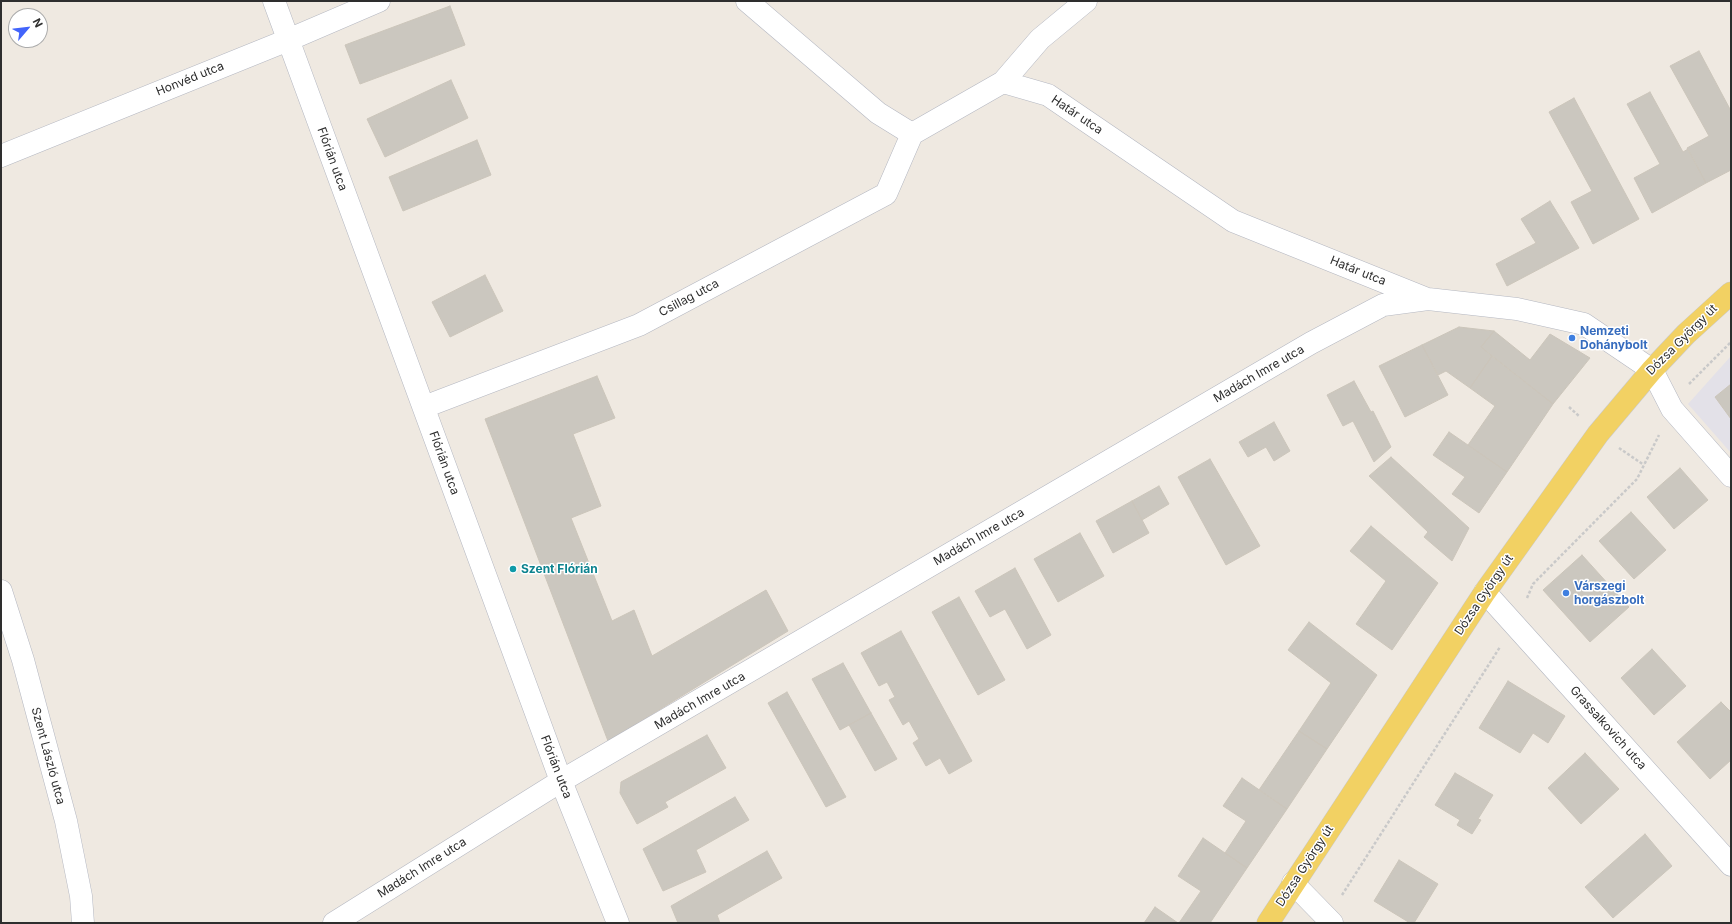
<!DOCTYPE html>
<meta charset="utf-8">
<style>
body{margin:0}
#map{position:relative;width:1732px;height:924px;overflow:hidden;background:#efe9e1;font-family:Inter,sans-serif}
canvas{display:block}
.frame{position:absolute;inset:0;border:2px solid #2e2e2e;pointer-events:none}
.north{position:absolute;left:8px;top:8px;width:40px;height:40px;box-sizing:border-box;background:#fff;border:1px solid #ababab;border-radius:50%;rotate:62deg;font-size:11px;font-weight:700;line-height:16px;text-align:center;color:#2e2e2e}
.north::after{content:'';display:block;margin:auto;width:14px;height:18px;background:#4264fb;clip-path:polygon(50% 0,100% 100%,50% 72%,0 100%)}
</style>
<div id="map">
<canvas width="1732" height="924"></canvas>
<div class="frame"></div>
<div class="north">N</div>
</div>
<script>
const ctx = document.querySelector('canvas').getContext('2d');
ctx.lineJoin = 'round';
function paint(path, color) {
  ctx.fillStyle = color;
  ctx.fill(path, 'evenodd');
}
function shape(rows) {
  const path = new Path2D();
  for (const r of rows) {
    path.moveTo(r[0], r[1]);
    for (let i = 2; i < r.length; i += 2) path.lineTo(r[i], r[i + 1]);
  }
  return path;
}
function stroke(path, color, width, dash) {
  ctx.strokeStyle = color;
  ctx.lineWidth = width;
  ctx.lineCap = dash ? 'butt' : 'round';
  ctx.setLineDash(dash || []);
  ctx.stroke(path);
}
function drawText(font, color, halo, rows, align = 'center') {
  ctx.font = font + ' Inter,sans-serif';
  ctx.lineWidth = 3;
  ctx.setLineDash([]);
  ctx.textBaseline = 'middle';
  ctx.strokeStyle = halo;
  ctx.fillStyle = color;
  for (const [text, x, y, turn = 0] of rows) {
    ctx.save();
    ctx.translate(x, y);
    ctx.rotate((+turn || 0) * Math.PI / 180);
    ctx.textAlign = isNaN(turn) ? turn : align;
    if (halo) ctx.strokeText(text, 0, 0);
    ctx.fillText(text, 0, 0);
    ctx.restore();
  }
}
const industrial = shape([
 [1731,356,1731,453,1688,404]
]);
const building = shape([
 [450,6,465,45,360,84,345,45,450,6],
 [1699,51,1731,111,1731,170,1706,183,1687,148,1709,136,1670,66,1699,51],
 [451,80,468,118,385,157,367,119,451,80],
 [1650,92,1683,152,1688,149,1706,183,1652,213,1634,178,1660,164,1627,104,1650,92],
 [1574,98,1639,219,1593,244,1571,202,1592,191,1549,112,1574,98],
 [477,140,491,175,403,211,389,177,477,140],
 [1550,201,1579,248,1507,286,1496,264,1536,243,1521,219,1550,201],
 [485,275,503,311,450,337,432,302,485,275],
 [1459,327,1494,331,1481,347,1492,356,1470,388,1446,371,1438,375,1422,345,1459,327],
 [1494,331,1530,360,1550,334,1590,358,1553,404,1481,347,1494,331],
 [1422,345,1448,395,1405,417,1379,366,1422,345],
 [1492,356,1553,404,1507,472,1468,445,1495,406,1470,388,1492,356],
 [597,376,615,418,573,434,601,506,571,518,612,621,634,610,652,656,766,590,788,631,608,741,485,419,597,376],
 [1354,381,1371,412,1373,411,1391,447,1374,462,1353,421,1343,426,1327,395,1354,381],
 [1731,384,1731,419,1715,397,1731,384],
 [1274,422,1290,451,1274,461,1266,447,1248,457,1239,442,1274,422],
 [1449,432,1507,472,1479,513,1452,494,1465,477,1433,455,1449,432],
 [1391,457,1469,528,1452,561,1424,537,1428,532,1369,476,1391,457],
 [1210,459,1260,546,1226,565,1178,477,1210,459],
 [1680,468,1708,500,1674,529,1647,497,1680,468],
 [1159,486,1169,504,1142,520,1132,501,1159,486],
 [1132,501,1149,533,1113,553,1096,521,1132,501],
 [1631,512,1666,550,1634,579,1599,541,1631,512],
 [1371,526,1438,583,1392,650,1356,624,1386,581,1350,551,1371,526],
 [1080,533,1104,576,1058,602,1034,559,1080,533],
 [1582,555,1629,607,1590,642,1543,590,1582,555],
 [1015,568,1051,635,1027,649,1005,609,990,617,975,591,1015,568],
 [959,597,1005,680,978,695,932,612,959,597],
 [1309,622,1377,675,1327,749,1299,731,1331,683,1288,650,1309,622],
 [901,631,972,761,949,774,940,758,926,766,913,743,919,739,909,721,903,725,889,700,895,697,887,682,879,686,861,653,901,631],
 [1652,649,1686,686,1654,715,1621,678,1652,649],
 [843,663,871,713,840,730,812,679,843,663],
 [1508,681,1565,716,1548,743,1533,733,1520,753,1479,728,1508,681],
 [787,692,846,797,826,807,768,703,787,692],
 [1721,702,1731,712,1731,760,1710,779,1677,742,1721,702],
 [871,713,897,759,875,771,849,725,871,713],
 [1299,731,1327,749,1287,809,1259,790,1299,731],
 [707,735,726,768,665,802,668,807,637,824,620,793,621,782,707,735],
 [1585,753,1619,789,1581,824,1548,788,1585,753],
 [1455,773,1493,795,1478,819,1481,820,1472,834,1457,825,1460,820,1435,805,1455,773],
 [1242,778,1287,809,1247,868,1225,853,1246,821,1223,806,1242,778],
 [735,797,749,820,696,850,706,872,663,891,643,849,735,797],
 [1645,834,1672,866,1613,918,1585,887,1645,834],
 [1203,838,1247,868,1210,923,1179,923,1201,891,1178,876,1203,838],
 [767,851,782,878,717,915,720,923,678,923,671,906,767,851],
 [1399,860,1438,884,1414,923,1410,923,1374,901,1399,860],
 [1155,907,1178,923,1144,923,1155,907]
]);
const path = shape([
 [1689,384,1731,342],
 [1569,407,1579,416],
 [1619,448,1644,465],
 [1527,598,1533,584,1637,479,1659,435],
 [1342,895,1500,647]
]);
const minor = shape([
 [274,1,561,781,618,923],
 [747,1,878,113,912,134,1003,82,1048,95,1233,221,1427,299],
 [1003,82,1040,39,1086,1],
 [1,156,288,40,379,1],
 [424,407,639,325,886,194,912,134],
 [1,591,23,660,66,821,81,896,83,923],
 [1485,592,1731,865],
 [1293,883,1332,923],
 [334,923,561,781,1311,343,1383,305,1428,299,1517,309,1584,324,1652,370,1672,409,1731,476]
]);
const major = shape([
 [1268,923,1485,592,1598,434,1652,370,1686,334,1731,293]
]);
const markers = [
 [1572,338,4,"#3f7fe0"],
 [513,569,4,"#0f9aa8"],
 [1566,593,4,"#3f7fe0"]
];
const streetNames = [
 ["Honvéd utca",190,79,-22],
 ["Határ utca",1077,115,34],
 ["Flórián utca",332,159,70],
 ["Határ utca",1358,271,22],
 ["Csillag utca",689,298,-28],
 ["Dózsa György út",1682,340,-45],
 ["Madách Imre utca",1259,374,-30],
 ["Flórián utca",444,463,70],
 ["Madách Imre utca",979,537,-30],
 ["Dózsa György út",1484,595,-56],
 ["Madách Imre utca",700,701,-30],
 ["Grassalkovich utca",1608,728,48],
 ["Szent László utca",48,756,75],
 ["Flórián utca",556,767,69],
 ["Dózsa György út",1305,866,-57],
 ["Madách Imre utca",422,868,-32]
];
const shopNames = [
 ["Nemzeti",1580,331],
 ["Dohánybolt",1580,345],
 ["Várszegi",1574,586],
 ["horgászbolt",1574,600]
];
const cultureNames = [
 ["Szent Flórián",521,569]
];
paint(industrial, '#e3e1e8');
paint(building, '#cbc7bf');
stroke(building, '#cbc5ba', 1);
stroke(minor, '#b4b7c1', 23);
stroke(major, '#c9c9c9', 23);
stroke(path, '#c9c9c9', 2.5, [3, 2]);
stroke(minor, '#fff', 22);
stroke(major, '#f2d163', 22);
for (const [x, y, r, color] of markers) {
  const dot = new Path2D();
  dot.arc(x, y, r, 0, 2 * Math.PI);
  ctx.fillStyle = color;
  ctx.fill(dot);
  stroke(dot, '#fff', 1.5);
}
drawText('12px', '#2e2e2e', '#fff', streetNames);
drawText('bold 12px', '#366cbe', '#fff', shopNames, 'left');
drawText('bold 12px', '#0d838f', '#fff', cultureNames, 'left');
</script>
